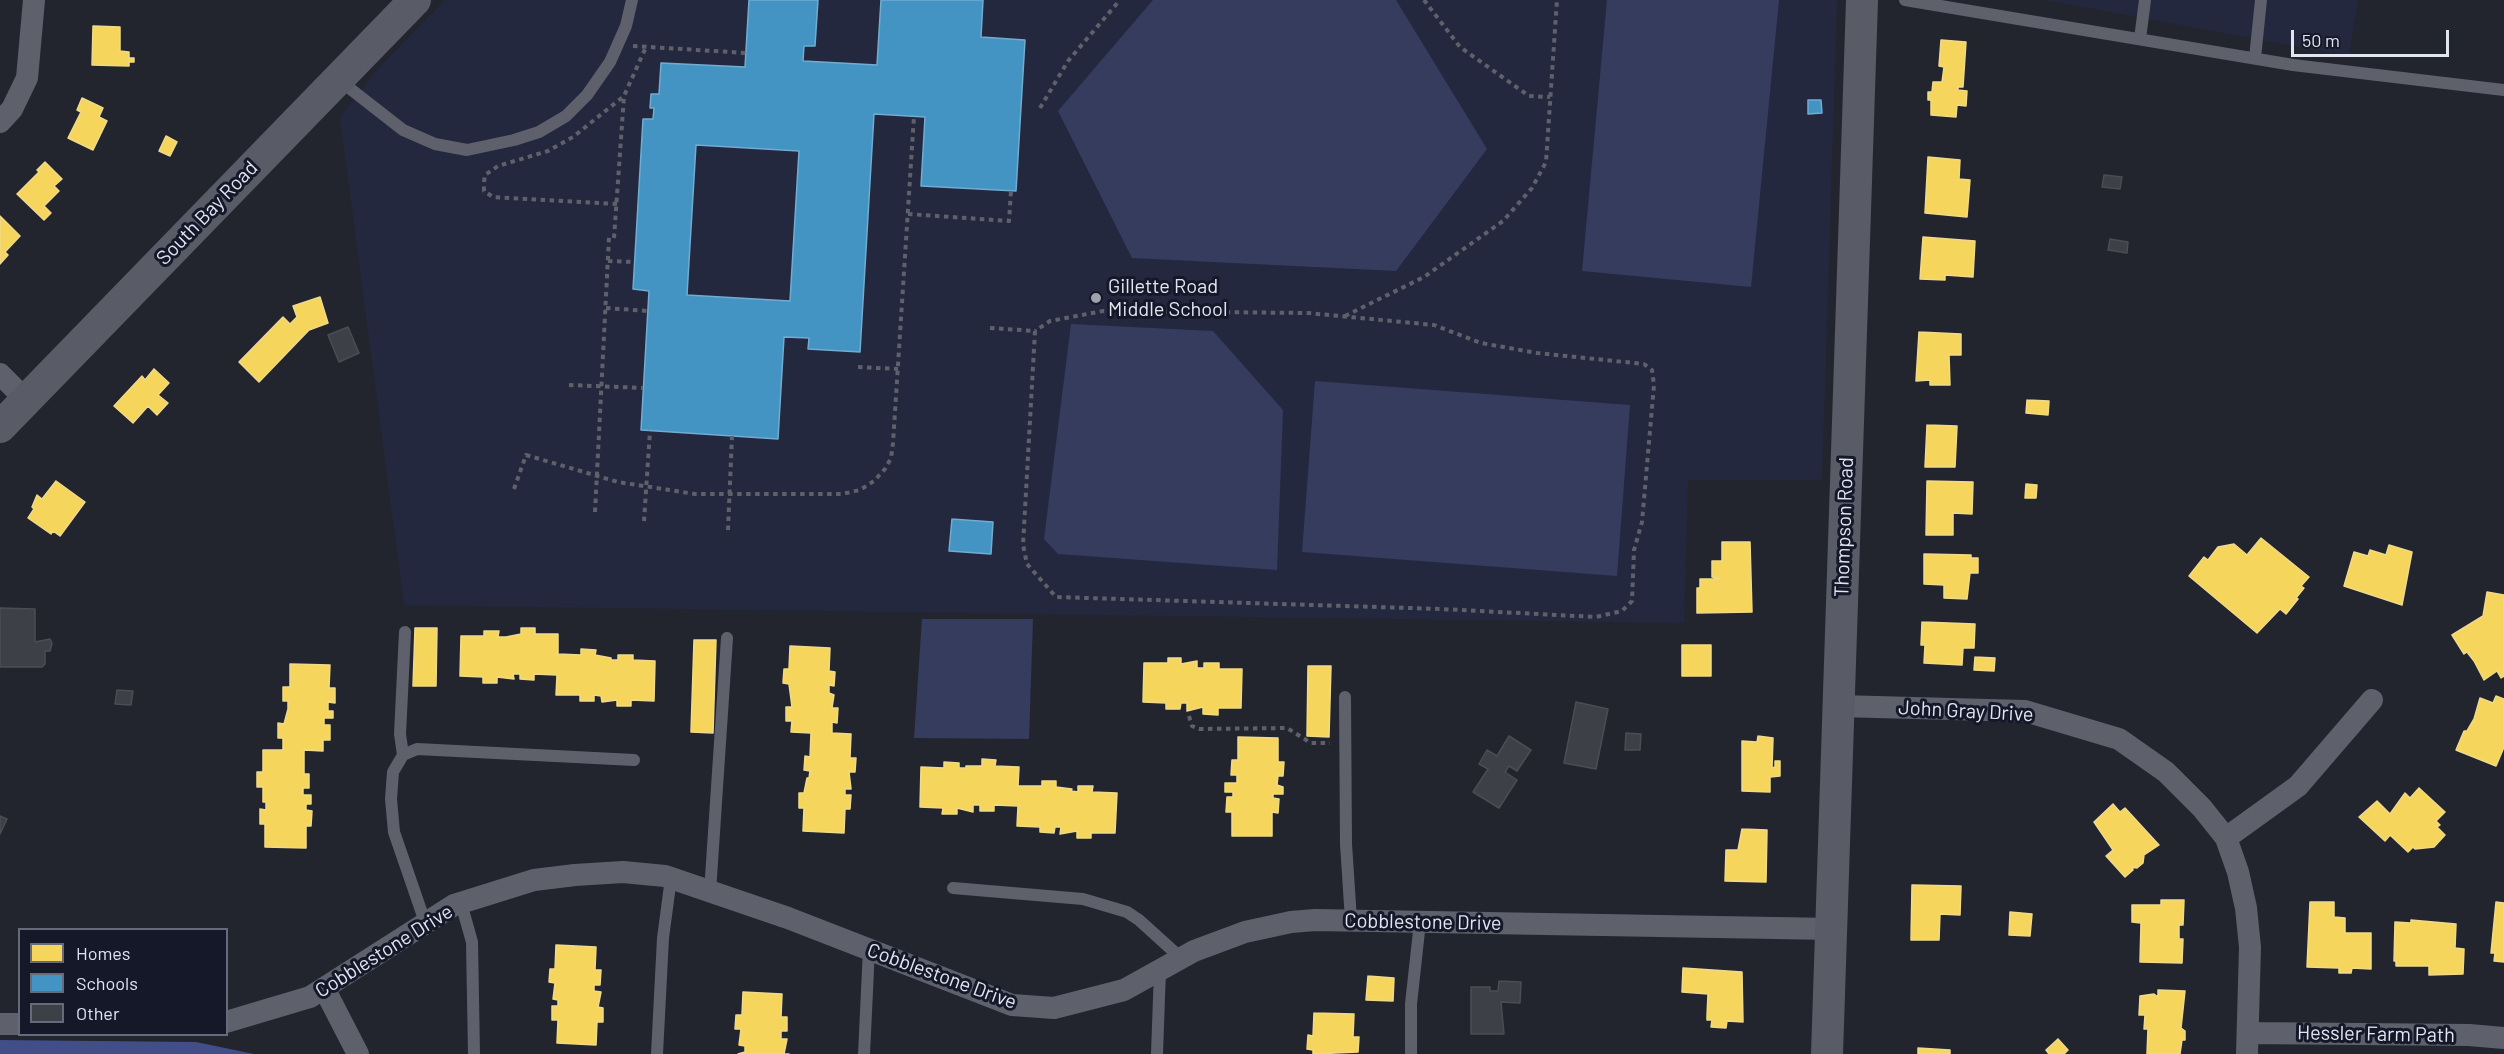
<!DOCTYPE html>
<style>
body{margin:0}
#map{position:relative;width:2504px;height:1054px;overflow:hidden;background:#23252e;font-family:Barlow,sans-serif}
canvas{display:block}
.legend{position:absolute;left:18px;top:928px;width:210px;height:108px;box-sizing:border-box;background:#141829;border:2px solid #666a79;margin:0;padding:8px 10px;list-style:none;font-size:18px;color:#e1e5f1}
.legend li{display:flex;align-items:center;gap:12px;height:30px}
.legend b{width:30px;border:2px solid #666a79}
.scale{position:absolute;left:2291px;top:30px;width:158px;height:27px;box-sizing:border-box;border:3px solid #e1e5f1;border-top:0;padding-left:8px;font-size:18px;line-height:21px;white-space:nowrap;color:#e1e5f1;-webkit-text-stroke:4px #141829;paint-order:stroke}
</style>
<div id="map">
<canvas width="2504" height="1054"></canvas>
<ul class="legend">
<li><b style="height:16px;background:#f6d55c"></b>Homes</li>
<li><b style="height:16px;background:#4393c3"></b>Schools</li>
<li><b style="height:16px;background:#3e4047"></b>Other</li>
</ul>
<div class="scale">50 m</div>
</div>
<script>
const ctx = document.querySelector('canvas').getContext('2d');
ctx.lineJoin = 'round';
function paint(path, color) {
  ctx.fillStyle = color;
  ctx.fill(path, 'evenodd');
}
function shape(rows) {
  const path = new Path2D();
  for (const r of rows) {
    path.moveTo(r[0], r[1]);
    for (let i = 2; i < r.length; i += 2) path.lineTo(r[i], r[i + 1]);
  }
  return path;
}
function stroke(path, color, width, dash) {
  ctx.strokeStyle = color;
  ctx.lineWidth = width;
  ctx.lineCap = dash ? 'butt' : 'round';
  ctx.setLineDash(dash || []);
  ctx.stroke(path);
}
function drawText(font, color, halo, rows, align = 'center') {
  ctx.font = font + ' Barlow,sans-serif';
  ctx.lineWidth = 6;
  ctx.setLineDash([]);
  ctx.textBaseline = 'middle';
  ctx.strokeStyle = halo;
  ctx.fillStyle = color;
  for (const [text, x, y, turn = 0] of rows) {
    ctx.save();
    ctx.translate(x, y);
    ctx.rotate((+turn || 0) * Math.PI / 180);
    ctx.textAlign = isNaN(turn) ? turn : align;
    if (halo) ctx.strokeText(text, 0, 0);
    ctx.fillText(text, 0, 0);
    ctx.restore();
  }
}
const built = shape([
 [445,0,1837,0,1822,480,1688,480,1684,623,404,605,340,117,378,69],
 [2046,0,2358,0,2349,56]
]);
const green = shape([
 [1153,0,1396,0,1487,149,1396,271,1132,258,1058,111],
 [1607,0,1779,0,1751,287,1582,271],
 [1071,324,1213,331,1283,410,1277,570,1058,554,1044,539],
 [1315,381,1630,405,1617,576,1302,552],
 [922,619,1033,619,1029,739,914,738]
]);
const forest = shape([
 [0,1040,196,1042,254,1054,0,1054]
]);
const homes = shape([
 [93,26,120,27,120,51,129,52,129,58,134,58,134,62,129,62,129,66,92,65,93,26],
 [1941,40,1966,42,1963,87,1958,87,1958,90,1967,91,1966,106,1957,105,1956,117,1931,115,1931,100,1928,100,1928,92,1932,92,1933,82,1942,82,1944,67,1939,66,1941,40],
 [82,98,103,108,99,117,107,121,93,150,68,138,81,112,77,110,82,98],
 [166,136,177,142,170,156,159,151,166,136],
 [1928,157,1960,160,1959,179,1970,180,1967,217,1925,213,1928,157],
 [45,162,62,179,54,186,59,191,44,206,51,213,44,220,17,194,39,172,37,170,45,162],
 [0,216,20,236,5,252,8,255,0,264,0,216],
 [1923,237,1975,241,1973,277,1945,275,1945,280,1920,279,1923,237],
 [320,297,328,323,309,330,259,382,239,362,283,317,290,324,297,317,293,306,320,297],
 [1919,332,1961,334,1961,355,1949,355,1950,385,1930,385,1930,380,1916,381,1919,332],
 [154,369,169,383,158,395,168,403,157,415,148,406,133,423,114,406,142,376,145,380,154,369],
 [2027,400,2049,401,2048,415,2026,413,2027,400],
 [1927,425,1957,426,1955,467,1925,467,1927,425],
 [56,481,85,502,60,536,53,531,51,534,28,518,34,509,32,507,37,495,42,499,56,481],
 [1927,481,1973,482,1972,514,1953,513,1953,535,1926,535,1927,481],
 [2026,484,2037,485,2036,498,2025,498,2026,484],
 [2261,538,2309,577,2301,586,2304,588,2296,598,2298,599,2286,614,2280,609,2257,633,2189,576,2204,557,2208,560,2218,547,2234,544,2247,555,2261,538],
 [1722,542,1750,542,1752,612,1697,613,1697,588,1700,588,1700,579,1721,579,1712,577,1712,561,1722,561,1722,542],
 [2389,545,2412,552,2402,605,2344,586,2354,552,2368,556,2370,550,2386,555,2389,545],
 [1924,554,1971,555,1971,558,1978,558,1978,573,1970,573,1967,599,1944,598,1944,585,1924,584,1924,554],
 [2487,592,2504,595,2504,676,2501,678,2497,671,2484,680,2474,661,2467,652,2464,654,2452,635,2483,616,2487,592],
 [1922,622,1975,624,1974,648,1963,648,1962,665,1924,663,1925,645,1921,645,1922,622],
 [415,628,437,628,436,686,413,686,415,628],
 [521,628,535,628,535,634,558,634,558,654,581,655,581,649,596,650,595,655,611,658,611,660,618,660,618,655,633,655,633,660,655,661,654,701,631,700,631,706,617,706,617,700,602,702,601,696,594,695,594,701,580,701,580,695,556,695,557,675,534,674,534,680,520,679,520,674,513,674,514,679,497,677,497,683,483,683,483,677,460,676,461,636,484,636,484,631,499,631,498,637,506,637,521,634,521,628],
 [694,640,716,640,713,733,691,732,694,640],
 [1682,645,1711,645,1711,676,1682,676,1682,645],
 [790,646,830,648,829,671,835,672,834,686,829,685,829,693,834,695,832,708,838,708,837,723,832,722,832,733,851,734,850,758,856,758,855,772,849,772,851,789,845,789,845,795,851,795,850,809,845,809,844,833,803,831,804,808,799,808,799,793,804,793,807,778,809,778,810,771,804,770,805,756,810,757,811,733,791,732,792,721,786,721,786,707,792,707,789,684,783,683,784,669,789,669,790,646],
 [1975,657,1995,658,1994,671,1974,670,1975,657],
 [1168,658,1181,658,1181,664,1197,661,1197,668,1204,668,1204,663,1219,663,1219,669,1242,669,1241,708,1218,708,1218,715,1203,714,1203,707,1187,711,1187,703,1181,703,1180,709,1166,709,1166,703,1143,702,1144,663,1168,663,1168,658],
 [290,664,330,665,329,688,335,688,335,703,328,702,328,711,333,711,333,718,324,718,324,725,330,725,330,740,323,740,323,751,304,750,304,774,309,774,309,788,303,788,303,795,311,795,311,804,306,804,306,810,312,811,311,826,306,826,306,848,265,847,265,824,260,824,260,809,266,810,266,802,263,802,263,787,257,787,257,772,263,772,263,750,283,750,283,738,278,738,278,723,284,724,288,709,288,701,283,701,283,687,290,687,290,664],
 [1308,666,1331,666,1329,737,1307,736,1308,666],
 [2496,696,2504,699,2504,747,2496,766,2456,750,2464,731,2467,731,2474,719,2480,698,2493,703,2496,696],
 [1758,736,1773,738,1772,768,1775,767,1775,761,1780,761,1780,776,1770,777,1770,792,1742,791,1742,741,1757,742,1758,736],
 [1238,737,1278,738,1278,762,1284,762,1283,776,1278,776,1277,785,1283,787,1283,794,1273,794,1273,798,1279,799,1278,813,1272,812,1272,836,1232,836,1232,812,1226,812,1227,797,1233,797,1233,792,1225,792,1225,783,1237,783,1237,775,1231,775,1232,760,1238,760,1238,737],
 [982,759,996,760,995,766,1019,767,1018,786,1042,786,1042,781,1056,781,1056,787,1072,789,1071,791,1078,792,1078,786,1093,786,1092,792,1117,793,1115,833,1091,833,1091,838,1077,838,1077,831,1060,834,1061,827,1055,827,1054,833,1040,832,1040,827,1017,826,1018,806,994,805,994,811,980,811,980,805,973,805,973,812,957,808,957,814,942,814,943,808,920,807,921,767,944,768,944,762,959,763,959,768,966,768,966,766,982,766,982,759],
 [2419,788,2445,812,2436,821,2440,825,2437,827,2445,835,2434,847,2415,849,2413,847,2408,852,2390,835,2385,841,2359,817,2377,801,2390,814,2405,793,2410,798,2419,788],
 [2113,804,2120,812,2125,808,2159,845,2144,855,2143,863,2137,868,2132,867,2133,870,2125,877,2106,856,2113,850,2094,822,2113,804],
 [1742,829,1767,830,1766,882,1725,881,1726,850,1738,850,1742,829],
 [1912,885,1961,886,1960,915,1940,914,1939,940,1911,940,1912,885],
 [2161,900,2184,900,2183,925,2179,925,2179,939,2183,939,2182,963,2140,962,2141,923,2132,922,2132,905,2161,905,2161,900],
 [2310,902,2334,902,2334,917,2345,918,2345,933,2371,933,2371,969,2352,968,2351,973,2339,973,2339,968,2307,967,2310,902],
 [2496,902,2504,903,2504,962,2494,961,2495,953,2491,953,2496,902],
 [2010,912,2032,914,2030,936,2009,935,2010,912],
 [2411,920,2456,924,2455,948,2464,949,2463,974,2429,975,2429,966,2396,966,2396,961,2394,961,2395,922,2411,923,2411,920],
 [556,945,596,947,595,970,601,970,600,985,594,985,594,991,601,992,598,1007,603,1008,603,1022,597,1022,596,1045,557,1043,558,1020,552,1020,552,1006,558,1006,558,1000,553,999,555,983,549,982,550,969,555,969,556,945],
 [1683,968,1742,972,1743,1022,1727,1021,1726,1028,1711,1027,1712,1020,1707,1020,1707,1016,1708,994,1682,992,1683,968],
 [1368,976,1394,978,1393,1001,1366,1000,1368,976],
 [2158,990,2185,991,2181,1028,2185,1031,2185,1040,2182,1040,2180,1054,2147,1054,2148,1029,2144,1029,2145,1015,2139,1015,2140,996,2154,994,2158,997,2158,990],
 [743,992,782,994,781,1017,787,1017,787,1031,781,1031,781,1039,787,1039,784,1054,789,1054,738,1054,745,1052,745,1046,739,1045,741,1029,735,1029,736,1015,742,1015,743,992],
 [1314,1013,1354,1014,1353,1037,1359,1037,1358,1052,1313,1054,1313,1050,1307,1049,1308,1035,1313,1036,1314,1013],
 [2058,1039,2068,1050,2064,1054,2049,1054,2046,1050,2058,1039],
 [1918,1048,1950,1050,1950,1054,1918,1054,1918,1048]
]);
const schools = shape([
 [749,0,818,0,815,46,804,46,803,61,877,65,881,0,983,0,981,37,1025,40,1016,191,921,186,925,117,874,114,860,352,808,349,809,338,784,337,778,439,641,430,649,291,633,289,643,119,653,119,654,108,650,108,651,94,659,94,661,63,745,67,749,0],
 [696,145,799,151,790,301,687,295,696,145],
 [1808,100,1821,100,1822,113,1808,114,1808,100],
 [952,519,993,522,991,554,949,551,952,519]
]);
const building = shape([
 [2104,175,2122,177,2120,189,2102,187,2104,175],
 [2110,239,2128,242,2127,253,2108,250,2110,239],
 [348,327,359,353,339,362,328,335,348,327],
 [0,608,35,609,35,642,50,639,52,643,50,651,45,651,45,664,42,667,0,667,0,608],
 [117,690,133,691,131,705,115,704,117,690],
 [1576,702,1608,709,1596,769,1564,763,1576,702],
 [1626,733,1641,734,1640,750,1625,750,1626,733],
 [1509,736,1531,750,1517,771,1509,766,1505,772,1517,780,1499,808,1473,792,1488,769,1479,764,1487,750,1497,756,1509,736],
 [0,816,7,819,0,834,0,816],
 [1499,981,1521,982,1520,1003,1501,1002,1504,1034,1471,1034,1471,987,1490,987,1490,991,1498,991,1499,981]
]);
const path = shape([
 [1424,0,1460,47,1529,96,1550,97],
 [633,46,746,53],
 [1040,108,1068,61,1120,0],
 [617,204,493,197,484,191,484,182,485,175,498,166,548,151,573,137,624,96],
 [908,214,1009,221,1011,191],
 [614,238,624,96,646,47],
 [608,261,634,262],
 [606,308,648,311],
 [1345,316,1424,277,1503,221,1532,188,1546,162,1557,0],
 [990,328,1035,331,1023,545,1027,564,1056,597,1441,609,1596,617,1622,611,1632,601,1634,550,1642,522,1654,385,1652,370,1644,364,1537,353,1481,343,1434,325,1308,313,1103,311,1050,321,1035,331],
 [858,367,898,369],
 [569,385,643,388],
 [514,489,526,455,618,482,695,494,842,494,860,490,874,481,885,469,891,458,893,443,914,116],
 [595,512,609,237],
 [644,521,650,431],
 [728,530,732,436],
 [1189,716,1192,726,1199,729,1287,728,1311,743,1330,743]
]);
const lane = shape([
 [1905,0,2293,65,2504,90],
 [2140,39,2145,0],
 [2255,58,2261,0],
 [339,80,403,130,435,144,467,150,514,140,539,132,566,116,587,95,610,62,626,26,632,0],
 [1345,697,1346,844,1351,920],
 [403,755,400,734,405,632],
 [953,888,1083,899,1127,912,1139,920,1181,958],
 [710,892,727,638],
 [461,903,472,942,474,1054],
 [425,922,394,832,391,799,393,772,403,755,417,749,634,760],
 [657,1054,663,938,671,878],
 [864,1054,869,949],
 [1157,1054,1160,970],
 [1411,1054,1411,1004,1420,922]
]);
const street = shape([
 [0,122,12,109,27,78,34,0],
 [0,374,26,400],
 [1839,706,2025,711,2119,739,2166,772,2202,808,2226,838,2238,872,2246,908,2250,947,2247,1054],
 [2226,838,2298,786,2372,700],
 [324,988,358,1054],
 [226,1022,310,997,454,905,534,880,575,875,623,872,665,876,788,918,1012,1005,1054,1008,1124,990,1194,951,1245,932,1291,922,1315,920,1832,929],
 [0,1024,20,1024],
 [2248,1033,2469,1035,2504,1038]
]);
const secondary = shape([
 [0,427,415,0],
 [1827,1054,1862,0]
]);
const markers = [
 [1096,298,6,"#9ea2ad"]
];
const streetNames = [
 ["South Bay Road",207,213,-46],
 ["Thompson Road",1844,527,-88],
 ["John Gray Drive",1966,711,3],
 ["Cobblestone Drive",1423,922,1],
 ["Cobblestone Drive",384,951,-32],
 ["Cobblestone Drive",942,976,20],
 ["Hessler Farm Path",2376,1034,1]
];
const poiNames = [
 ["Gillette Road",1108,286],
 ["Middle School",1108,309]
];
paint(built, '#23283e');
paint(green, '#353c5e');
paint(forest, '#424e87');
paint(homes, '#f6d55c');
stroke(homes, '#f0da89', 1.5);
paint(schools, '#4393c3');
stroke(schools, '#72acd1', 1.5);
paint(building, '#3e4047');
stroke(building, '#4b4d54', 1.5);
stroke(path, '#5f616a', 4, [4.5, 4.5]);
stroke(lane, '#5e616c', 12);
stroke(street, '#5e616c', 22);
stroke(secondary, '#595b66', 32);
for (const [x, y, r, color] of markers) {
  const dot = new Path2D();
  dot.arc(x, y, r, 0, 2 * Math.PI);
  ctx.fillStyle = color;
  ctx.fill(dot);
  stroke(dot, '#141829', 2);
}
drawText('20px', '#e1e5f1', '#141829', streetNames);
drawText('20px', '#e1e5f1', '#141829', poiNames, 'left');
</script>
